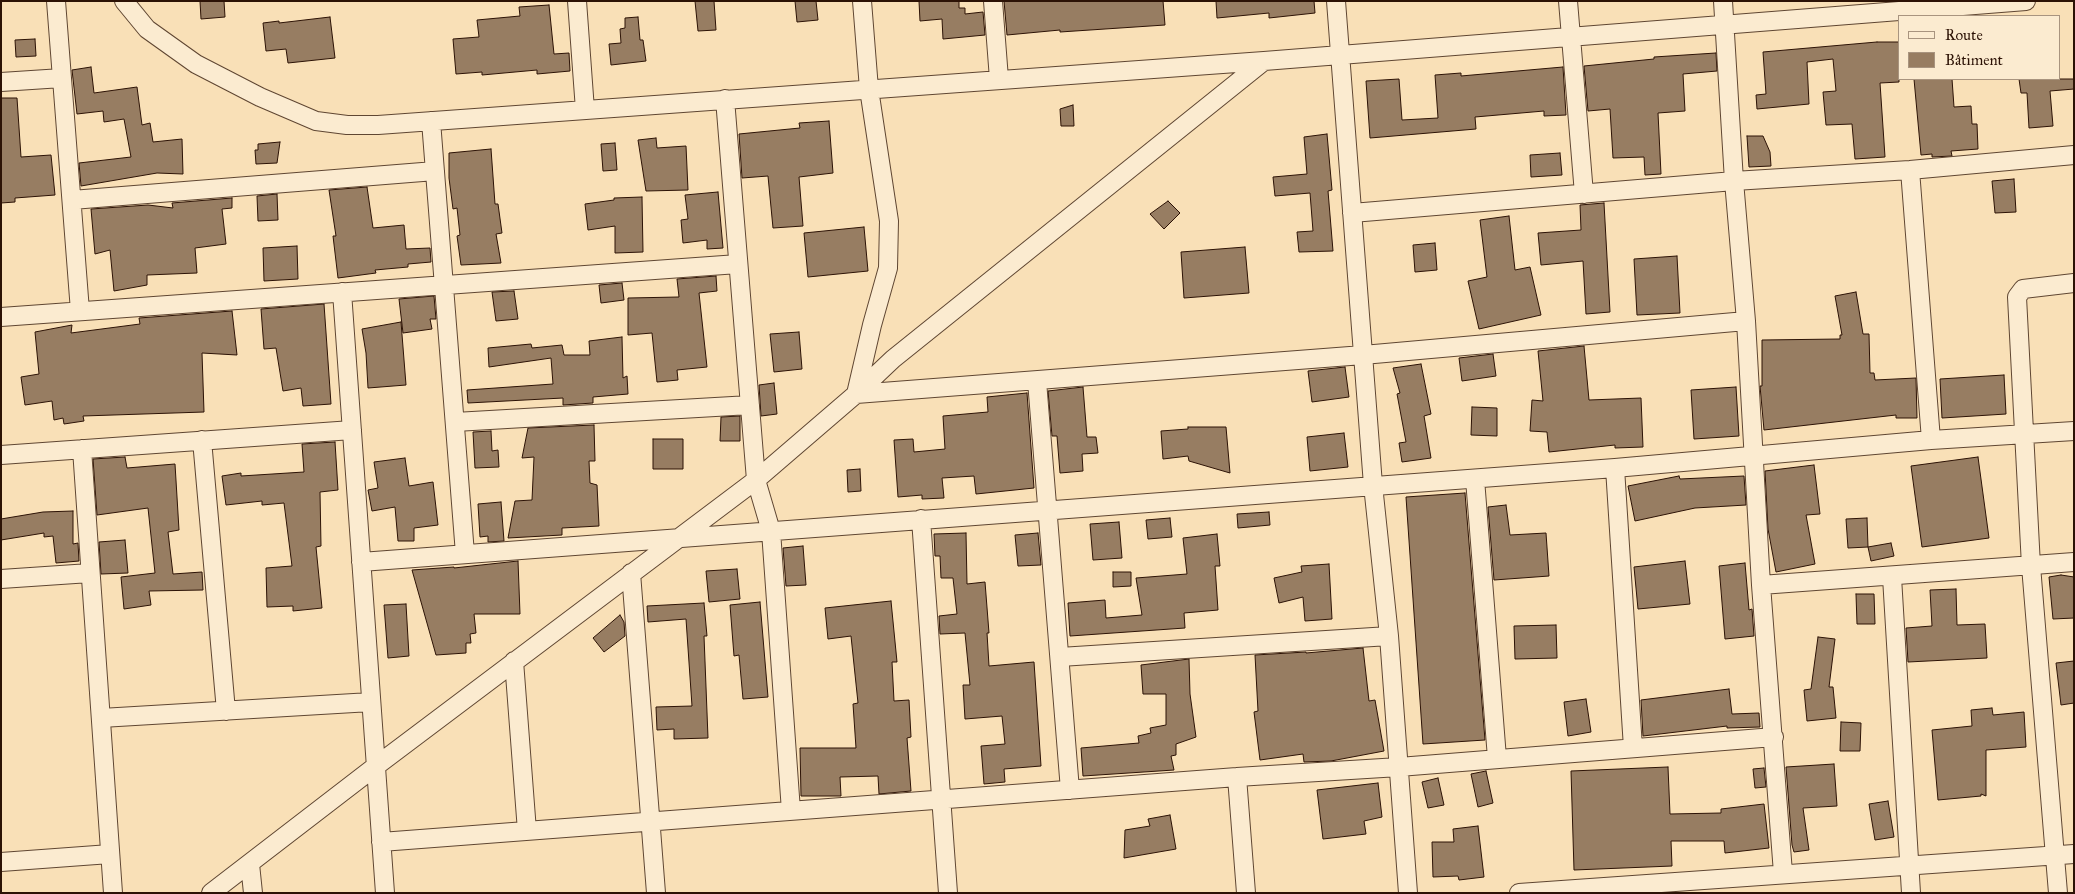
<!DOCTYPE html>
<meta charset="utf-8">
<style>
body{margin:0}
#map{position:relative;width:2075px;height:894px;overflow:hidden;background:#f9e0b7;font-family:"IM FELL Great Primer",serif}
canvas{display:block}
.frame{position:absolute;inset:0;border:2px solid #2c1205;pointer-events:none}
.legend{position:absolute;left:1898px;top:15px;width:162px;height:65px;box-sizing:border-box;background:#fbebd0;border:1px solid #a8947f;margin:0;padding:6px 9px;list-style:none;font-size:15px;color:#2c1205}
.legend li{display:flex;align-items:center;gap:10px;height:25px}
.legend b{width:25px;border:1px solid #a8947f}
</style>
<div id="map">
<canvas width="2075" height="894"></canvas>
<div class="frame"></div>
<ul class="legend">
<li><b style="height:6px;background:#fbebd0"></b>Route</li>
<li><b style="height:14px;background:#977d62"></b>Bâtiment</li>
</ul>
</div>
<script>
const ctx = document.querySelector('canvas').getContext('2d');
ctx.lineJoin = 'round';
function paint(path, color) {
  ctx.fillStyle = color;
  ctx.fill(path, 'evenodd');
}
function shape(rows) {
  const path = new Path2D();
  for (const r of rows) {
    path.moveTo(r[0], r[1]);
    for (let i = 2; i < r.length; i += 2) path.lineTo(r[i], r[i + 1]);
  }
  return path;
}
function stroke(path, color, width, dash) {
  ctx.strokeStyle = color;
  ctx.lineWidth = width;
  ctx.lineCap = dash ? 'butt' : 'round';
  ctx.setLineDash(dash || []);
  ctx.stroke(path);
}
const building = shape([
 [200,1,224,1,225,17,201,19,200,1],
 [695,1,714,1,716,30,698,31,695,1],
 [795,1,816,1,818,20,797,22,795,1],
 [919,1,959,1,959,8,965,8,965,14,983,12,985,35,943,39,942,19,920,21,919,1],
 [1004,1,1163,1,1165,25,1060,32,1060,30,1007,35,1004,1],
 [1216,1,1314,1,1315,13,1269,18,1269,13,1217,18,1216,1],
 [549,5,554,54,569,53,570,71,537,74,537,70,482,75,482,72,456,74,453,39,479,37,477,20,520,16,519,7,549,5],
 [330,17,335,58,288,63,286,49,266,51,263,23,279,21,279,23,330,17],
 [638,17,640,40,643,40,646,61,611,65,609,44,621,43,620,29,625,28,625,18,638,17],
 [35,39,36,56,16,57,15,40,35,39],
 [1877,42,1899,42,1899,82,1880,83,1885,157,1855,159,1852,124,1826,125,1823,92,1836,91,1833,59,1807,62,1809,104,1757,109,1756,95,1766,94,1763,52,1877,42],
 [1716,53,1717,71,1683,74,1685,111,1658,113,1661,174,1645,175,1644,157,1613,158,1610,109,1588,111,1584,66,1654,59,1654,57,1716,53],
 [91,67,94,93,137,87,142,125,150,123,153,142,182,139,183,174,157,173,81,186,79,163,131,157,124,119,104,122,103,111,77,114,72,70,91,67],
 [1563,67,1566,115,1544,116,1544,111,1475,117,1476,129,1370,138,1366,81,1399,79,1402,120,1438,118,1435,75,1461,73,1461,76,1563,67],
 [1914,79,1952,79,1954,107,1971,106,1972,124,1977,124,1978,149,1951,151,1952,156,1932,157,1932,154,1921,155,1914,79],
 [2019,79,2074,79,2074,89,2050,91,2053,126,2029,128,2027,93,2021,93,2019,79],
 [1,98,17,98,21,157,51,155,55,195,15,198,15,202,1,203,1,98],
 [1073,105,1074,126,1061,126,1060,109,1073,105],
 [829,121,833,173,799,177,803,226,773,228,768,176,742,178,739,134,800,128,799,123,829,121],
 [1327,134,1332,190,1328,191,1333,251,1299,252,1297,232,1313,231,1310,193,1275,196,1273,177,1307,174,1304,137,1327,134],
 [1747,136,1763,136,1770,152,1771,166,1749,167,1747,136],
 [656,138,657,148,686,146,688,190,646,191,638,140,656,138],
 [280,142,277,163,256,164,255,150,258,150,258,144,280,142],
 [615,143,617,170,603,171,601,144,615,143],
 [491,149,495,204,498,204,502,233,496,234,501,263,461,265,457,236,460,235,457,208,453,209,449,178,449,153,491,149],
 [1560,153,1562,175,1531,177,1530,155,1560,153],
 [2014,179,2016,212,1995,213,1992,181,2014,179],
 [367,187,373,228,404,225,406,249,430,248,431,262,408,264,408,267,375,270,376,273,338,278,333,236,336,236,329,190,367,187],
 [718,192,723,248,707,249,707,240,683,243,681,220,688,219,685,195,718,192],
 [277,194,278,220,258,221,257,196,277,194],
 [642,197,643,252,615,253,615,226,588,230,585,204,614,200,614,198,642,197],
 [232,198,232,208,222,209,226,244,195,248,197,273,147,275,147,285,114,291,110,250,95,254,91,209,148,205,173,208,172,203,232,198],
 [1168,201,1180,213,1164,229,1150,214,1168,201],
 [1604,203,1610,312,1586,314,1583,261,1541,265,1538,233,1581,230,1580,205,1604,203],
 [1509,216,1515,270,1530,267,1541,315,1479,329,1468,281,1487,277,1480,220,1509,216],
 [864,227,868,271,808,277,804,233,864,227],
 [1435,243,1437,270,1415,272,1413,245,1435,243],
 [297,246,298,279,264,281,263,248,297,246],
 [1245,247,1249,293,1184,298,1181,252,1245,247],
 [1677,256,1680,313,1637,315,1634,259,1677,256],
 [716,276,717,291,699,293,707,367,677,370,678,380,657,382,652,333,628,335,628,298,679,297,677,279,716,276],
 [622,283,624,300,601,303,599,285,622,283],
 [514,291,518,319,496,321,492,292,514,291],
 [1856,292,1863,334,1869,334,1870,373,1874,373,1875,380,1916,378,1917,418,1896,418,1896,415,1764,430,1760,386,1762,386,1762,340,1840,339,1840,335,1842,335,1835,296,1856,292],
 [434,296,436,319,430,319,432,329,403,333,399,299,434,296],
 [324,304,331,404,303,406,301,388,283,391,276,348,264,349,261,309,324,304],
 [232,311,237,355,202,353,204,412,83,416,84,421,64,424,63,418,54,420,52,401,25,405,21,377,39,374,35,332,72,325,71,333,140,324,139,318,232,311],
 [401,322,406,385,368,388,366,353,362,329,401,322],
 [799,332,802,369,774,372,770,334,799,332],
 [622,337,623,378,627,376,628,394,593,397,593,403,563,405,563,398,468,403,467,390,553,384,551,358,489,367,488,348,531,344,532,348,562,345,564,355,590,355,589,341,622,337],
 [1584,346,1589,400,1641,398,1643,447,1615,448,1615,445,1549,452,1547,432,1530,431,1532,400,1543,401,1538,351,1584,346],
 [1493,354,1496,376,1462,381,1459,358,1493,354],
 [1421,364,1431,414,1424,416,1431,458,1402,462,1399,443,1406,442,1397,394,1400,393,1393,368,1421,364],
 [1345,367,1349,397,1312,402,1308,371,1345,367],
 [2004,375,2006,414,1942,418,1940,379,2004,375],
 [774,383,777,414,761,416,759,385,774,383],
 [1083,387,1087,437,1096,437,1098,453,1082,454,1083,471,1060,473,1057,436,1052,436,1048,391,1083,387],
 [1736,387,1739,436,1694,439,1691,390,1736,387],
 [1027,393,1034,488,976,494,974,476,942,478,944,498,922,499,922,495,898,497,894,440,913,439,914,452,945,449,943,416,988,412,987,397,1027,393],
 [1472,407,1497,408,1497,436,1471,435,1472,407],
 [740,416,740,441,720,441,721,417,740,416],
 [594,425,595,461,589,461,590,483,597,485,599,526,562,528,562,535,508,538,515,501,532,500,534,457,522,458,528,428,594,425],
 [1188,427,1226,427,1230,473,1189,461,1188,456,1163,459,1161,431,1188,429,1188,427],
 [491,431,492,451,498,450,499,467,475,468,473,432,491,431],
 [1344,433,1348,467,1310,471,1307,437,1344,433],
 [653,439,683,439,683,469,653,469,653,439],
 [335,442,338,490,320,492,321,546,316,547,322,608,293,611,293,606,267,607,266,568,292,566,284,503,262,505,262,501,226,505,222,476,241,473,241,476,304,472,302,444,335,442],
 [125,457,127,468,175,464,179,530,168,532,173,574,202,572,203,590,149,591,151,605,124,609,121,577,155,573,148,508,97,515,93,459,125,457],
 [1978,457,1989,538,1922,547,1911,466,1978,457],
 [405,458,409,486,433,482,438,525,414,528,414,541,398,541,395,507,372,511,368,490,378,488,374,462,405,458],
 [1814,465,1820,514,1806,515,1815,564,1776,572,1768,529,1765,471,1814,465],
 [860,469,861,491,848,492,847,470,860,469],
 [1679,476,1680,479,1744,476,1746,505,1695,508,1635,521,1628,486,1679,476],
 [1465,493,1485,740,1423,744,1406,497,1465,493],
 [501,502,504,541,488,542,488,536,480,537,478,504,501,502],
 [1506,505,1510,535,1546,533,1549,576,1494,580,1488,507,1506,505],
 [73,511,73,544,78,543,79,561,56,563,53,536,44,537,44,533,1,540,1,519,43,512,73,511],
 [1269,512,1270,525,1238,528,1237,514,1269,512],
 [1170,518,1172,537,1148,539,1146,520,1170,518],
 [1867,518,1868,547,1848,548,1846,519,1867,518],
 [1119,522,1122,558,1093,560,1090,524,1119,522],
 [966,533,967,584,985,582,989,633,987,633,989,666,1034,662,1041,766,1004,769,1005,782,984,784,981,746,1005,744,1002,716,965,719,963,685,970,685,965,633,940,634,939,616,957,614,953,578,941,578,940,556,935,556,934,534,966,533],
 [1038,533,1041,565,1018,566,1015,535,1038,533],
 [1217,534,1220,566,1215,566,1218,610,1184,613,1185,628,1070,636,1068,603,1105,600,1106,618,1142,615,1136,578,1187,574,1183,538,1217,534],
 [125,540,128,573,101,574,99,542,125,540],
 [1891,543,1894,556,1871,561,1868,547,1891,543],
 [803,546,806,585,786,586,783,548,803,546],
 [518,561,520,614,474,614,476,633,470,634,471,643,466,643,466,653,436,655,412,570,454,567,454,568,518,561],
 [1685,561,1690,604,1638,609,1634,567,1685,561],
 [1745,563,1749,610,1752,609,1754,636,1725,639,1719,566,1745,563],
 [1329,564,1332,619,1305,621,1303,597,1279,603,1274,578,1302,572,1301,566,1329,564],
 [737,569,740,599,709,602,706,571,737,569],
 [1113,572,1131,572,1131,586,1113,587,1113,572],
 [2061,575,2074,577,2074,618,2053,619,2049,577,2061,575],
 [1956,589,1957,625,1985,624,1987,658,1908,662,1906,628,1932,626,1930,590,1956,589],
 [1856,594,1874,594,1875,624,1857,624,1856,594],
 [891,601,897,662,892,662,894,701,909,700,911,737,907,738,911,791,879,794,878,776,840,777,841,796,801,796,800,748,856,748,853,704,858,703,851,636,828,639,825,608,891,601],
 [760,602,768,697,743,699,739,655,734,656,730,605,760,602],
 [704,603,707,636,704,636,708,738,674,739,674,729,657,730,656,707,692,706,686,619,648,622,647,606,704,603],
 [406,604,409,656,388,658,384,605,406,604],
 [620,615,624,622,625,636,604,652,593,638,620,615],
 [1556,625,1557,658,1515,659,1514,626,1556,625],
 [1818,637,1835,639,1829,687,1833,687,1836,718,1807,721,1804,690,1811,689,1818,637],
 [1363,648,1369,701,1375,700,1384,751,1331,761,1304,762,1303,754,1260,760,1254,712,1258,711,1255,655,1306,652,1306,653,1363,648],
 [1189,659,1190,694,1196,737,1176,744,1176,755,1171,756,1174,770,1083,776,1081,748,1139,743,1138,736,1151,733,1150,728,1166,725,1166,694,1143,694,1141,665,1189,659],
 [2074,661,2074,703,2061,705,2056,663,2074,661],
 [1729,689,1732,714,1759,713,1760,727,1727,728,1727,726,1643,736,1641,700,1729,689],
 [1586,699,1591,732,1568,736,1564,702,1586,699],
 [1992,708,1993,715,2024,712,2026,747,1986,750,1986,796,1981,794,1981,796,1938,800,1932,730,1972,726,1971,710,1992,708],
 [1841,722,1861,723,1860,751,1840,751,1841,722],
 [1834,764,1837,806,1803,808,1809,850,1794,852,1792,845,1786,767,1834,764],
 [1668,767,1670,814,1721,813,1721,809,1764,804,1769,848,1725,853,1724,841,1671,841,1672,866,1574,870,1571,771,1668,767],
 [1764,768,1766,787,1755,788,1753,769,1764,768],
 [1486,771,1493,803,1478,807,1471,774,1486,771],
 [1438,778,1444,805,1428,808,1422,782,1438,778],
 [1378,783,1382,817,1364,821,1366,834,1323,839,1317,790,1378,783],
 [1888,801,1894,837,1875,840,1869,804,1888,801],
 [1170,815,1176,849,1124,858,1125,830,1150,826,1148,819,1170,815],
 [1478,826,1484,877,1459,880,1458,876,1433,877,1432,842,1454,842,1453,829,1478,826]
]);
const minor = shape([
 [56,1,80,311],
 [124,1,147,29,196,64,260,97,316,121,347,125,378,125,1264,61,2026,1],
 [577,1,585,110],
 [862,1,869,89,889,221,888,268,872,325,856,394,1363,355,1746,321],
 [993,1,999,79],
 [1336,1,1373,485,1389,636,1408,893],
 [1568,1,1584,194],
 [1723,1,1734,181,1746,321,1761,585,1783,873],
 [1,82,62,78],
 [725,99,756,480,771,531,791,811],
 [431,121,465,554],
 [1910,170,1931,440],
 [72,200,435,171],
 [1352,213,1734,181,1910,170,2074,155],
 [342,292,385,893],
 [1,317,738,264],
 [1037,381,1070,790],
 [455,422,750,405],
 [202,440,226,711],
 [82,449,113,893],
 [1,455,352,430],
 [1615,468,1633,748],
 [1475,479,1497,758],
 [921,519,948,893],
 [361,562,1615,468,1931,440,2074,431],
 [631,573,656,893],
 [1892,577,1911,893],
 [1,579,90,573],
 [1761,585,2074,562],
 [1060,657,1389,636],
 [514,661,527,831],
 [101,718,371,702],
 [1237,777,1246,893],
 [381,842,1237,777,1399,767,1774,737],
 [1,862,110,854],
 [250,864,253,893],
 [211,893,376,766,756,480,856,394,893,359,1264,61],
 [1519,893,2074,854],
 [2058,893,2031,566,2017,297,2023,289,2074,283]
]);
paint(building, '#977d62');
stroke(building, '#2c1205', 1);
stroke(minor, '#5f4632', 20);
stroke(minor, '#fbebd0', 18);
</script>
